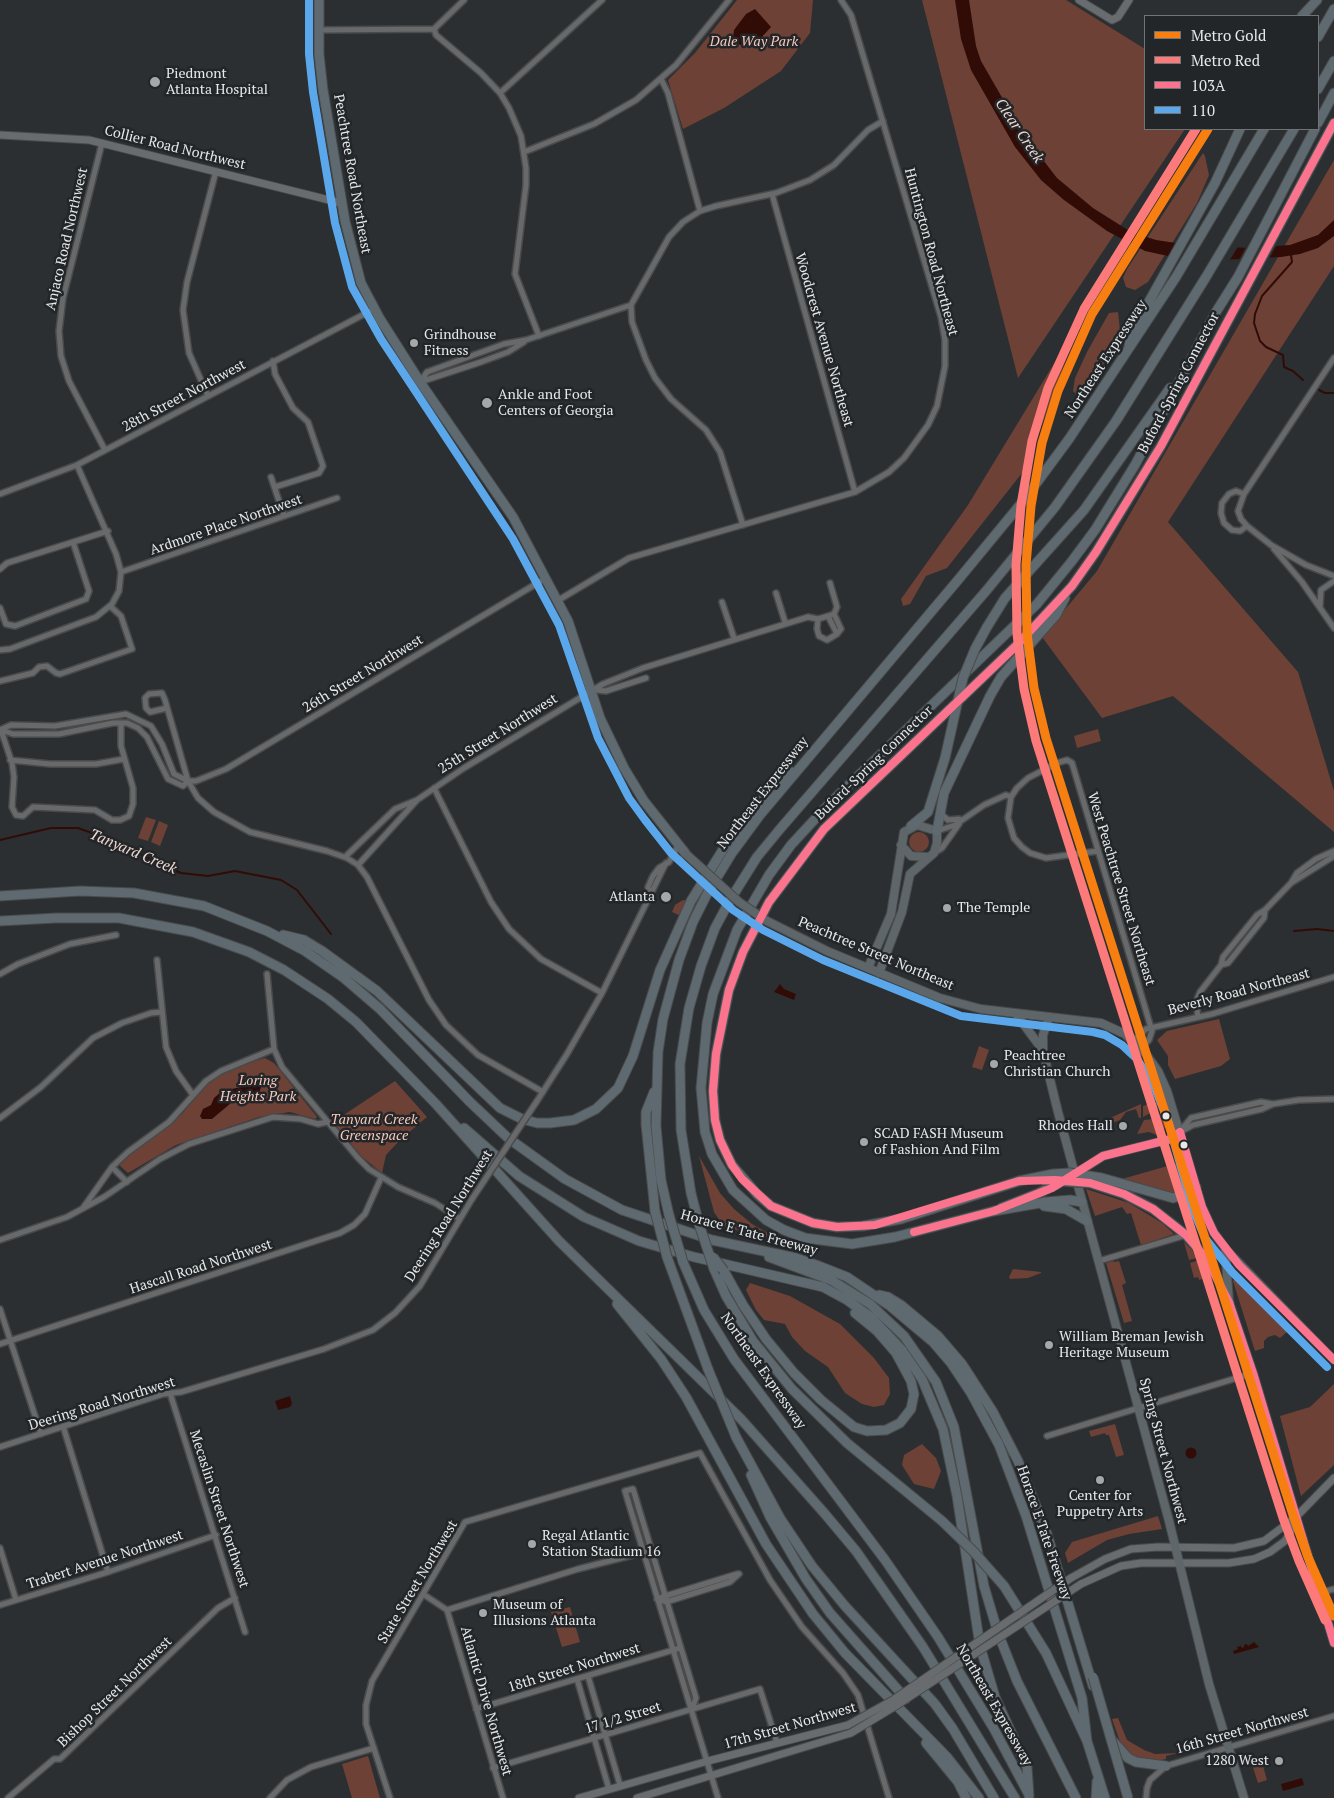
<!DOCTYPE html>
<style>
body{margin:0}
#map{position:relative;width:1334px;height:1798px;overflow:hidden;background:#2c2f31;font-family:"PT Serif",serif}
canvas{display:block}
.legend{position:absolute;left:1144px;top:15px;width:175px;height:115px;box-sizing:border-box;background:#222628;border:1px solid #707476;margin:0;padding:6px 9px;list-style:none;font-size:15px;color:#e6e8ea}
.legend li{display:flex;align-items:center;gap:10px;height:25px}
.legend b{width:25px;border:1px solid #707476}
</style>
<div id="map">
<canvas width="1334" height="1798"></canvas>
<ul class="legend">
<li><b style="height:6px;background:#f77e11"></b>Metro Gold</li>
<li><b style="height:6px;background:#fc7a7a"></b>Metro Red</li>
<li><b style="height:6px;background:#fc738d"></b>103A</li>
<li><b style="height:6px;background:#5aa8eb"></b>110</li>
</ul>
</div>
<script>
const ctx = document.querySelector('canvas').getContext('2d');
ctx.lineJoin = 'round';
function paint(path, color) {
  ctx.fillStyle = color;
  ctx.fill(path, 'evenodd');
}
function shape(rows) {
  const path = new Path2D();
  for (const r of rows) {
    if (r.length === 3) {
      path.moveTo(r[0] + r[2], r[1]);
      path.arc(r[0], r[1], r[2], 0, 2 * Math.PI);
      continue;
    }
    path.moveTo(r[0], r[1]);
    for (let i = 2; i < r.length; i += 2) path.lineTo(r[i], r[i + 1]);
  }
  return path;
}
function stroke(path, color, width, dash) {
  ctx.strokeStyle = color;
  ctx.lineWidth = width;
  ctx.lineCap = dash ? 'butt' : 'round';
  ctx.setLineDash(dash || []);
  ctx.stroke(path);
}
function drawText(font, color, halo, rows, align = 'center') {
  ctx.font = font + ' "PT Serif",serif';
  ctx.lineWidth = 5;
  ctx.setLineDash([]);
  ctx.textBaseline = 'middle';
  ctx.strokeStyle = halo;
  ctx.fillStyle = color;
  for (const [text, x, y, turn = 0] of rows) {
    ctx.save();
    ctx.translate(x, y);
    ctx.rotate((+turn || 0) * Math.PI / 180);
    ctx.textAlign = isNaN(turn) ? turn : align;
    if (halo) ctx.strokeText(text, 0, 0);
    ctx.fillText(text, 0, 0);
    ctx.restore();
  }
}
const green = shape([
 [737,0,813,0,810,33,781,71,724,108,683,129,668,80,695,53],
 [922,0,1066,0,1145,49,1145,129,1185,129,1018,378],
 [1203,153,1205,156,1209,175,1197,203,1148,282,1135,290,1126,287,1123,278,1127,269],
 [1334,160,1334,266,1168,522,1298,672,1334,791,1334,832,1173,696,1102,718,1042,637,1097,571],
 [1118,312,1120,331,1112,350,1085,396,1078,396,1073,391,1075,378,1087,352,1109,313],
 [1078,324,1080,327,1072,343,1026,468,947,568,926,576,910,604,903,606,901,599,968,505],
 [1098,729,1101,741,1077,748,1074,736],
 [146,817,156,820,148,841,138,838],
 [159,821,168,825,160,846,151,842],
 [919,842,10],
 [683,900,688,901,681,916,672,912,675,905],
 [1219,1019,1230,1059,1221,1066,1175,1079,1168,1065,1168,1056,1157,1040,1167,1031],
 [979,1046,989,1050,982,1070,972,1067],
 [265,1058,274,1063,317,1117,315,1119,290,1112,259,1117,176,1145,128,1173,120,1166,121,1161,130,1152,158,1134,181,1115,209,1082,222,1073,241,1065],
 [395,1081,427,1117,400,1140,386,1155,382,1173,361,1156,333,1122],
 [1153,1102,1157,1103,1158,1112,1152,1112,1143,1117,1143,1106],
 [1141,1104,1141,1118,1139,1118,1136,1109,1126,1112,1120,1120,1109,1124,1108,1129,1107,1123,1110,1118],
 [1161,1115,1165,1127,1162,1133,1157,1135,1149,1132,1137,1134,1144,1120,1154,1119],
 [699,1156,720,1193,734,1209,752,1224,775,1237,775,1239,724,1227,714,1212],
 [1178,1163,1184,1186,1180,1190,1181,1194,1176,1195,1122,1179],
 [1086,1189,1129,1203,1162,1223,1174,1234,1141,1245,1131,1213,1127,1214,1122,1207,1095,1216],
 [1184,1242,1193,1251,1197,1258,1189,1260],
 [1199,1260,1209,1277,1199,1280,1198,1277,1194,1278,1190,1263],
 [1113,1261,1114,1262,1119,1261,1126,1283,1122,1285,1132,1321,1124,1323,1106,1263],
 [1013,1269,1041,1272,1041,1273,1028,1278,1010,1279,1009,1277],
 [1235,1278,1288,1331,1280,1338,1275,1335,1268,1337,1264,1341,1264,1348,1255,1351,1233,1281],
 [750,1283,790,1296,840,1324,874,1358,889,1378,890,1394,884,1405,874,1407,862,1404,845,1393,828,1367,805,1351,792,1337,785,1324,764,1320,756,1310,746,1290],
 [1334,1384,1334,1465,1301,1496,1280,1416,1310,1407],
 [1115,1424,1124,1455,1116,1457,1109,1435,1106,1435,1105,1433,1091,1437,1089,1431],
 [922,1444,936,1458,941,1471,934,1489,914,1484,902,1465,904,1455],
 [1158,1516,1162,1529,1129,1534,1107,1540,1068,1563,1065,1553,1072,1542],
 [570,1607,580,1642,562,1647,551,1612],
 [1118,1718,1127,1740,1144,1750,1155,1754,1178,1753,1166,1756,1166,1759,1152,1762,1138,1758,1128,1752,1120,1742,1112,1719],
 [368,1756,380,1798,352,1798,342,1764],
 [1261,1759,1267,1780,1258,1783,1251,1761]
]);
const water = shape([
 [955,0,969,0,976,46,981,61,1023,134,1057,178,1093,208,1131,232,1156,240,1189,245,1249,248,1290,245,1318,235,1334,220,1334,236,1318,248,1300,254,1281,257,1220,260,1168,256,1145,251,1107,231,1064,200,1041,180,1015,147,971,70,961,39],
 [755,9,771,27,760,39,746,45,740,45,733,37,734,30,746,14],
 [780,984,784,989,796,994,794,1000,774,992],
 [256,1084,261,1087,258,1097,231,1103,212,1119,202,1119,200,1116,203,1109,211,1105,214,1098,222,1091],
 [290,1396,292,1404,290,1407,278,1410,275,1401],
 [1191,1453,5.5],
 [1254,1642,1259,1647,1234,1654,1233,1651,1238,1649,1237,1647,1241,1646,1242,1648,1244,1647,1244,1645,1247,1644,1248,1646],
 [1302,1778,1304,1785,1283,1791,1281,1784]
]);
const pier = shape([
 [1176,241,1189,243,1239,245,1228,263,1167,258],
 [1277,244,1268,261,1238,262,1247,245]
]);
const stream = shape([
 [1291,255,1292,262,1262,296,1255,314,1254,323,1260,341,1266,347,1283,355,1284,367,1293,371,1303,380],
 [1319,390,1325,393,1334,393],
 [0,840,51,828,78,828,122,844,155,862,181,873,208,876,235,871,281,880,297,890,331,934],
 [1294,931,1317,929,1334,931]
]);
const street = shape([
 [434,29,436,35,481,73,500,93,509,108,521,136,526,168,526,185,515,274,539,336],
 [319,30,434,29,464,0],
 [661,79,668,93,700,211],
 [500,93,602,0],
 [102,143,63,298,59,331,61,356,69,381,105,450],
 [524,152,594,124,636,100,676,65,729,0],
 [772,194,855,492],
 [1334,358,1244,494,1238,511,1241,519,1247,526,1271,545,1306,565,1334,576],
 [273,361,275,374,293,408,308,422,323,466,319,473,275,487],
 [420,382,427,372,504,344,526,340,631,305],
 [420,382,481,362,508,352,524,342],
 [208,396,189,353,183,310,187,282,216,171],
 [271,477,284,516],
 [0,494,77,465,374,309],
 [1244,494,1236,491,1229,494,1222,503,1221,513,1224,523,1232,530,1240,531,1247,526],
 [743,525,720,452,706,430,671,399,655,378,646,360,632,322,631,305,669,237,683,222,700,211,716,206,776,193,810,180,834,165,868,130,883,121],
 [1274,549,1302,582,1334,628],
 [0,569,7,563,108,531],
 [121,572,337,498],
 [830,583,837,607,834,614],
 [776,593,785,622],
 [557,601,629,558,855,492,889,472,904,458,928,425,937,406,945,366,945,340,941,317,851,15,841,0],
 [722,602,734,638],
 [1320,606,1321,590,1334,581],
 [0,608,6,624,15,626,86,599,89,591,73,542],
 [818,619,817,629,819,636,827,640,837,634],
 [0,650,10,649,96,617,112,604,119,591,121,572,116,554,77,465],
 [0,681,33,673,39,667,47,666,56,673,60,674,132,649,121,616,110,606],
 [596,690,606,691,646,678],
 [167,708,150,712,146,708,145,698,149,694,162,693,165,700,188,781,198,798,214,812,250,832,327,851,347,858,358,865,367,877,429,1000,446,1025,478,1055,543,1092],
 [0,730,11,725,55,726,126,714,151,726,162,744,174,774,188,781,196,781,226,769,546,578],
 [1,730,12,763,14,777,12,807,16,815,23,816,33,807,95,810,112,820,120,820,129,816,133,804,133,788,121,746,121,723],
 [1,730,13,734,59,734,113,723,127,723,138,728,147,737,168,779,183,786,188,781],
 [10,760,50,764,96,764,124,759],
 [434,788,491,902,509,929,541,959,602,993],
 [940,813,948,820,959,819],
 [937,831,955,825,984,805,1006,795,1011,797],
 [1098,851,1046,858,1030,853,1022,847,1014,838,1008,818,1011,797,1017,788,1028,778,1057,763,1067,760,1072,763,1152,1031,1149,1040,1141,1048],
 [934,853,942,848,959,824],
 [345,857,395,809,417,800],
 [358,865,417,800,464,768,603,684,643,668,808,617,818,619,828,616,834,614,841,629,837,634,828,616],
 [1291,883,1297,873,1316,859,1334,851],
 [650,894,648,887,653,876,659,868,669,862,678,846],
 [157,960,166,1047,176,1071,193,1095],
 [1221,965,1228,963,1264,918,1265,910],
 [0,974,18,964,70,944,116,935],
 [267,974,274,1049,282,1067,358,1158,369,1169,398,1187,435,1203,460,1219],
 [1198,1017,1196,1002,1200,992,1221,965,1223,957,1257,915,1265,910,1291,883,1334,856],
 [1133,1041,1146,1029,1212,1014,1334,977],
 [537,1101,567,1054,602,993,666,863],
 [0,1118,41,1087,93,1038,122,1023,151,1013,161,1012],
 [1181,1130,1191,1118,1261,1102,1273,1104],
 [1180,1132,1193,1125,1262,1109,1273,1104,1299,1100,1334,1099],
 [112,1167,127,1182],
 [83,1208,112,1167,128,1152,169,1122,206,1081,221,1071,274,1049],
 [0,1240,67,1217,104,1197,160,1159,189,1144,273,1117,301,1119,318,1124,327,1122],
 [1099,1261,1186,1235],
 [0,1309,41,1434],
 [0,1344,340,1233,354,1225,365,1214,381,1178],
 [170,1393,245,1632],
 [63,1426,108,1572],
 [1047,1436,1253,1373],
 [0,1447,163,1394,181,1392,324,1349,373,1330,395,1313,420,1286,472,1199],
 [0,1548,16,1600],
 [1319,1593,1334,1589],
 [423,1594,447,1610],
 [662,1597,737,1574],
 [657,1599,666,1602,730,1582,739,1574],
 [0,1605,108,1572,216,1535],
 [447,1610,578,1569,645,1552],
 [447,1610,503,1798],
 [588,1676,620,1785],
 [577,1679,609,1789],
 [476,1709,680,1648],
 [692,1709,696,1698,633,1489,625,1491,718,1798],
 [493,1768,760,1689,777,1743],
 [8,1798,54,1759,60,1759,218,1608,235,1598],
 [270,1798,287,1780,311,1767,374,1748],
 [390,1798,366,1724,366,1705,372,1681,465,1522,700,1453,770,1580,802,1627,843,1673,858,1695,889,1798],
 [1146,1798,1147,1788,1150,1780,1166,1766,1334,1716]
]);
const secondary = shape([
 [1079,0,1112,20,1118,17,1129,0],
 [0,135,89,140,341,203],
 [1225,1248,1334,1360],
 [1071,1578,1105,1559,1131,1549,1158,1547,1234,1548,1264,1541,1296,1517,1334,1478],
 [1081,1584,1121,1566,1141,1563,1229,1563,1254,1559,1270,1552,1285,1541,1290,1533,1296,1517],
 [579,1798,708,1761,848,1725],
 [637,1798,851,1733]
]);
const primary = shape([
 [901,845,911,856,928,857],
 [767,921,827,951,940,998,981,1009,1101,1023,1125,1034,1145,1053,1158,1071,1167,1091,1202,1207,1214,1233,1225,1248,1229,1302,1253,1373,1334,1643],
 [868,968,891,914,904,832,917,825,937,831,937,843,934,853,910,874,902,912,879,973],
 [1016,1014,1042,1049],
 [1049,1017,1043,1035,1043,1051,1058,1112,1169,1521,1209,1684,1244,1798],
 [1075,1174,1103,1156,1171,1139,1180,1132]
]);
const highway = shape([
 [319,0,319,54,323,90,345,221,361,283,380,319,420,382,513,517,568,621,600,718,624,768,644,801,686,854],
 [1302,16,1317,0],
 [1318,37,1334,9],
 [1318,89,1334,61],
 [1318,123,1334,93],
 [1129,346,1131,334,1215,183,1240,129],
 [987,627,1005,598,1084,510,1170,388],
 [911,826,928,812,945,758],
 [937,831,944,793,990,696,1001,677,1056,615,1065,598],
 [0,896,80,891,134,893,204,906,267,931,305,951,344,978,380,1009,470,1102,508,1138,565,1179,622,1210,712,1240,796,1258,819,1266,847,1277,890,1306,933,1342,951,1363,971,1393,999,1445,1026,1516,1082,1698,1087,1741],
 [0,921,56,918,119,918,193,932,249,952,284,970,328,999,356,1022,435,1103,559,1241,741,1419,825,1514,856,1551,923,1647,1015,1798],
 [283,935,304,940,322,951,377,991,500,1108,522,1119,537,1123,550,1123,574,1120,596,1109,618,1088,633,1056,660,970,691,901,724,848,776,781,792,772],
 [654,1092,646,1112,646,1125,655,1211],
 [464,1128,519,1176,584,1217,639,1241,694,1257,823,1287,847,1300,872,1318,902,1350,922,1379,943,1429,957,1496,980,1646,995,1697,1027,1767,1029,1796],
 [1019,1181,901,1219,863,1226,837,1227,813,1223,771,1206,757,1194,732,1165,720,1140,715,1120,713,1091,716,1054,729,990,743,952,769,902,824,829,1019,643,1072,586,1096,552,1161,446,1334,123],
 [1127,1185,1173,1198,1186,1194,1196,1187],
 [1124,1194,1153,1209,1186,1235,1206,1258,1222,1286,1229,1302],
 [1082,1202,1070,1200,1046,1202,994,1211,895,1237,852,1244,805,1238,784,1230,766,1220,733,1190,712,1154,705,1132,701,1088,707,1023,713,994,737,930,769,875,791,845,828,805,1037,604,1072,561,1095,530,1135,465,1216,312,1238,277,1315,129],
 [1044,1206,1066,1209,1087,1221],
 [1001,1208,1039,1193,1067,1179],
 [669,1215,661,1180,656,1126,658,1052,663,1019,679,960,693,922,707,894,732,853,760,815,958,580,1024,500,1069,439,1176,277,1264,129],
 [699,1224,691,1193,681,1130,680,1064,689,1008,701,966,715,928,730,900,757,857,780,829,986,591,1055,507,1116,421,1206,277,1294,129],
 [667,1257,708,1369],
 [769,1257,831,1280,870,1304,904,1336,936,1382,954,1427,984,1586,998,1633,1017,1681,1076,1798],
 [683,1262,704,1310,734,1359,885,1560,938,1637,994,1729,1028,1793],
 [714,1269,726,1296,753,1341,792,1389,847,1443,942,1521],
 [724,1271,743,1305,766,1339,794,1373,821,1400,854,1427,867,1431,886,1430,900,1423,911,1409,914,1394,911,1381,896,1353,877,1331,855,1313],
 [879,1295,888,1297,901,1305,938,1336,962,1364,993,1412,1018,1461,1047,1534,1093,1686],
 [617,1304,661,1359,686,1397,766,1544,813,1614,845,1653,947,1757,979,1798],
 [736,1437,780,1518,812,1566,845,1606,935,1704,953,1729,994,1798],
 [751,1475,770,1517,806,1579,830,1613,906,1699],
 [1004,1586,1046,1653,1087,1741,1105,1798],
 [1111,1739,1128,1758,1136,1762,1166,1766],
 [926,1743,958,1782,966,1798],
 [1096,1798,1097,1781]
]);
const streetBridge = shape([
 [472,1199,537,1101]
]);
const secondaryBridge = shape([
 [848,1725,893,1700,1071,1578],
 [851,1733,894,1707,1081,1584]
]);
const primaryBridge = shape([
 [686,854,739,902,767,921]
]);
const highwayBridge = shape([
 [945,758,963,678,975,649,987,627],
 [1043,1180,1090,1183,1124,1194],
 [1019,1181,1053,1174,1070,1173,1102,1178,1127,1185],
 [655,1211,667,1257],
 [669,1215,683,1262],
 [699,1224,714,1269],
 [713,1257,724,1271],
 [708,1369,736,1437],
 [942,1521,973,1551,1004,1586],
 [1061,1584,1067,1593],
 [1093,1677,1128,1798]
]);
const bus1 = shape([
 [1334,123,1161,446,1096,552,1072,586,1019,643,824,829,769,902,743,952,729,990,716,1054,713,1091,715,1120,720,1140,732,1165,742,1179,771,1206,813,1223,837,1227,875,1225,1019,1181,1055,1180,1090,1183,1124,1194,1153,1209,1186,1235,1206,1258,1229,1302,1253,1373,1334,1643],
 [914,1232,994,1211,1052,1188,1103,1156,1171,1139,1180,1132,1202,1207,1214,1233,1239,1265,1334,1360]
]);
const bus2 = shape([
 [309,0,309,54,313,92,335,223,352,287,381,339,513,539,559,625,598,738,629,798,645,820,671,853,733,910,763,930,823,960,961,1016,1093,1032,1105,1035,1122,1045,1137,1059,1154,1086,1168,1121,1193,1210,1205,1238,1232,1272,1327,1367]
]);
const metro1 = shape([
 [1208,129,1092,314,1058,391,1042,443,1031,506,1026,565,1027,633,1034,688,1046,738,1293,1515,1308,1557,1334,1616]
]);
const metro2 = shape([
 [1196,129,1084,309,1048,388,1032,441,1021,505,1016,565,1017,634,1024,689,1036,741,1283,1518,1299,1561,1325,1620]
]);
const markers = [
 [155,82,6,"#a5a7a9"],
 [414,343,5,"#a5a7a9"],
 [487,403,6,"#a5a7a9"],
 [666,897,6,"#a5a7a9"],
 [947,908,5,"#a5a7a9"],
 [994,1064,5,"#a5a7a9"],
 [1166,1116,4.5,"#e6e8ea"],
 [1123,1126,5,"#a5a7a9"],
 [864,1142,5,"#a5a7a9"],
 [1184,1145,4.5,"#e6e8ea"],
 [1049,1345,5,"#a5a7a9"],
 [1100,1480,5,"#a5a7a9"],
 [532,1544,5,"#a5a7a9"],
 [483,1613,5,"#a5a7a9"],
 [1279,1761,5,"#a5a7a9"]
];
const parkNames = [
 ["Dale Way Park",754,42],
 ["Loring",258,1081],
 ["Heights Park",258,1097],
 ["Tanyard Creek",374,1120],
 ["Greenspace",374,1136]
];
const poiNames = [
 ["Piedmont",166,74],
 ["Atlanta Hospital",166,90],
 ["Grindhouse",424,335],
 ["Fitness",424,351],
 ["Ankle and Foot",498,395],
 ["Centers of Georgia",498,411],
 ["Atlanta",655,897,"right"],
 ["The Temple",957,908],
 ["Peachtree",1004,1056],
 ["Christian Church",1004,1072],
 ["Rhodes Hall",1113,1126,"right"],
 ["SCAD FASH Museum",874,1134],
 ["of Fashion And Film",874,1150],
 ["William Breman Jewish",1059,1337],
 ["Heritage Museum",1059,1353],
 ["Center for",1100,1496,"center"],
 ["Puppetry Arts",1100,1512,"center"],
 ["Regal Atlantic",542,1536],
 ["Station Stadium 16",542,1552],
 ["Museum of",493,1605],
 ["Illusions Atlanta",493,1621],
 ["1280 West",1269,1761,"right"]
];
const streetNames = [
 ["Collier Road Northwest",175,148,14],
 ["Peachtree Road Northeast",352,174,80],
 ["Anjaco Road Northwest",67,239,-77],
 ["Huntington Road Northeast",931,252,75],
 ["Woodcrest Avenue Northeast",824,340,74],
 ["Northeast Expressway",1106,359,-57],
 ["Buford-Spring Connector",1179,383,-62],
 ["28th Street Northwest",184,396,-28],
 ["Ardmore Place Northwest",226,525,-19],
 ["26th Street Northwest",363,674,-31],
 ["25th Street Northwest",498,734,-32],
 ["Buford-Spring Connector",874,763,-44],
 ["Northeast Expressway",763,793,-52],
 ["West Peachtree Street Northeast",1121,889,73],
 ["Peachtree Street Northeast",876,954,23],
 ["Beverly Road Northeast",1239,992,-15],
 ["Deering Road Northwest",449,1216,-58],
 ["Horace E Tate Freeway",749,1233,15],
 ["Hascall Road Northwest",201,1267,-18],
 ["Northeast Expressway",763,1371,55],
 ["Deering Road Northwest",102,1404,-17],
 ["Spring Street Northwest",1163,1451,75],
 ["Mecaslin Street Northwest",219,1509,72],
 ["Horace E Tate Freeway",1044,1533,71],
 ["Trabert Avenue Northwest",105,1560,-18],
 ["State Street Northwest",418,1582,-59],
 ["18th Street Northwest",574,1668,-17],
 ["Bishop Street Northwest",115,1692,-44],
 ["Atlantic Drive Northwest",486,1701,74],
 ["Northeast Expressway",994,1705,60],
 ["17 1/2 Street",623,1718,-17],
 ["17th Street Northwest",790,1726,-16],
 ["16th Street Northwest",1242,1731,-16]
];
const waterNames = [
 ["Clear Creek",1019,131,56],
 ["Tanyard Creek",133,852,23]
];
paint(green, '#6d4136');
paint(water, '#310c07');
paint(pier, '#2c2f31');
stroke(stream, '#310c07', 2);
stroke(street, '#484a4b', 8);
stroke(secondary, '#484a4b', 9);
stroke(primary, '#484a4b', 10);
stroke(highway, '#484a4b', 11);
stroke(street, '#68696a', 5);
stroke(secondary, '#686c6f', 7);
stroke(primary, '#5f666a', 8);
stroke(highway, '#5e6970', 9);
stroke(streetBridge, '#484a4b', 8, []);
stroke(secondaryBridge, '#484a4b', 9, []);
stroke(primaryBridge, '#484a4b', 10, []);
stroke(highwayBridge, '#484a4b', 11, []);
stroke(streetBridge, '#68696a', 5);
stroke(secondaryBridge, '#686c6f', 7);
stroke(primaryBridge, '#5f666a', 8);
stroke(highwayBridge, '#5e6970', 9);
stroke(bus1, '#fc738d', 8);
stroke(bus2, '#5aa8eb', 8);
stroke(metro1, '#f77e11', 9);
stroke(metro2, '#fc7a7a', 9);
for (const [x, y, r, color] of markers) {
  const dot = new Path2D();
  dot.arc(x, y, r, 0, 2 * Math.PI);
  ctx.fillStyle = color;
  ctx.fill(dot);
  stroke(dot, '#222628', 2);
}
drawText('italic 14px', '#f9c9bd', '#222628', parkNames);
drawText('14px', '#e6e8ea', '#222628', poiNames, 'left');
drawText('14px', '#e6e8ea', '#222628', streetNames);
drawText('italic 15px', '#f1d8d2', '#222628', waterNames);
</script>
